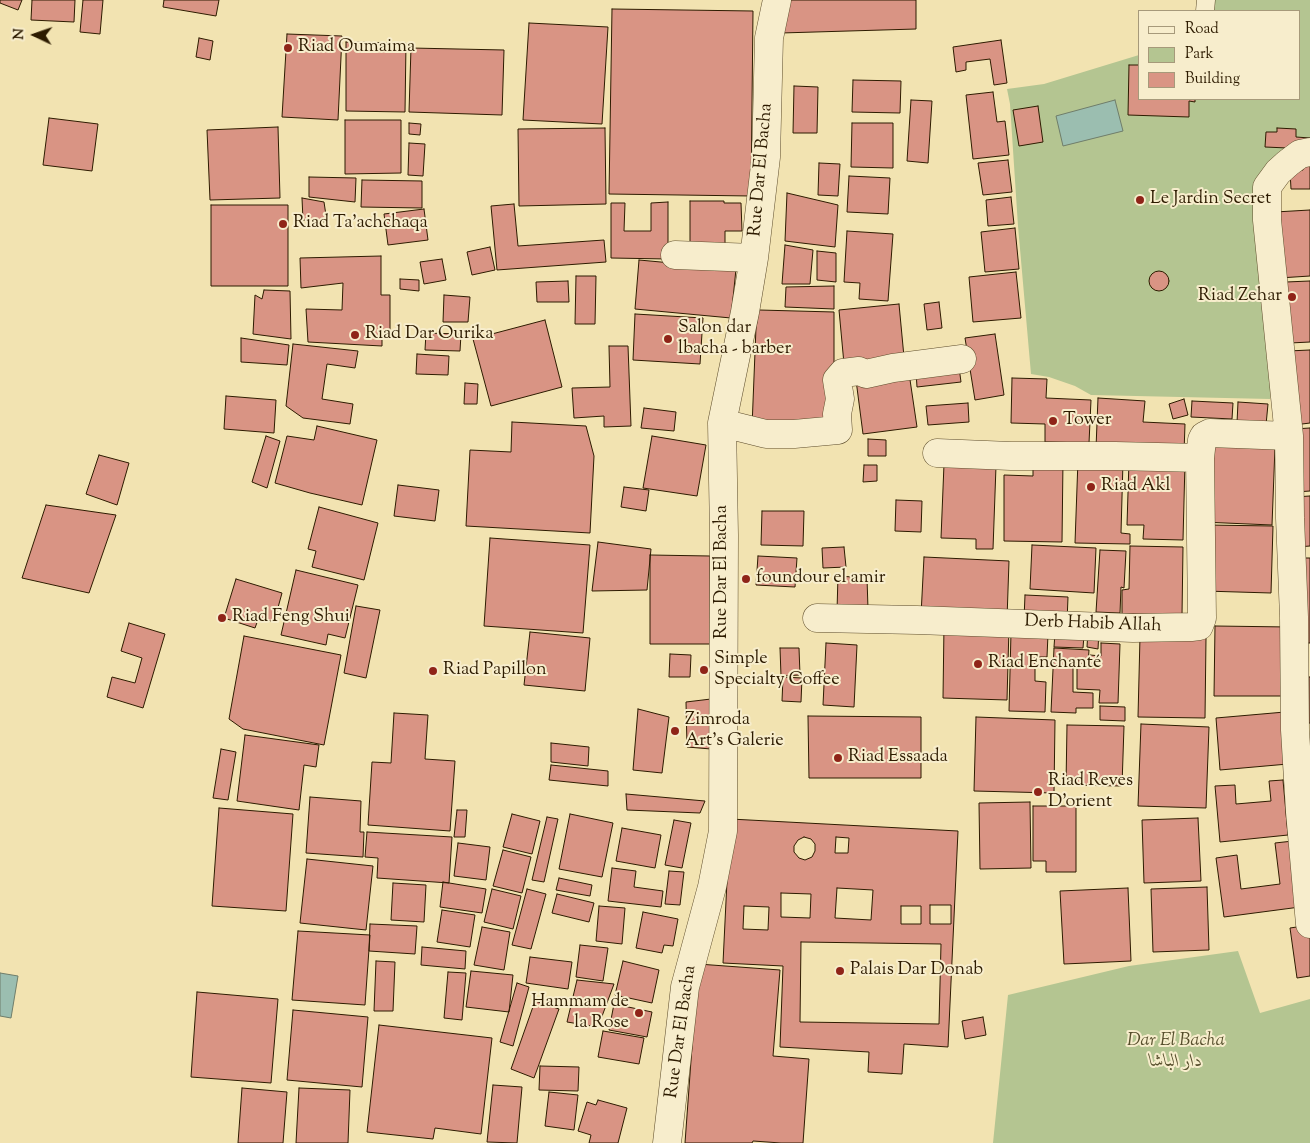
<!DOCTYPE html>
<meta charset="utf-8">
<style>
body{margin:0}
#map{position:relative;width:1310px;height:1143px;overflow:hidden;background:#f2e3b1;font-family:"Sorts Mill Goudy",serif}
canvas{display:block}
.legend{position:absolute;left:1138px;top:10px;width:162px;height:90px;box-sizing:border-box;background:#f7edcc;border:1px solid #a6997a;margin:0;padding:6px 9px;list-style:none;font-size:15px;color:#2d1b00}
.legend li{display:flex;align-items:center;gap:10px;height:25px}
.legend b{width:25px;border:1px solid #a6997a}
.north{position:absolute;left:10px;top:10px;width:50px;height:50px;-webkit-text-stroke:4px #f7edcc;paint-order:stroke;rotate:273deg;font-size:14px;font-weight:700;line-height:20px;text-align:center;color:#2d1b00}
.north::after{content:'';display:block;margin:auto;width:18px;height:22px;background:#2d1b00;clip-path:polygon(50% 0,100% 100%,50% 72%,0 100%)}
</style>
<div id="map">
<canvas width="1310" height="1143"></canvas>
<ul class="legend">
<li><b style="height:6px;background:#f7edcc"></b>Road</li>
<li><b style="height:14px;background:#b4c591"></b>Park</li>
<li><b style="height:14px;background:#d99484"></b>Building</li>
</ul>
<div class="north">N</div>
</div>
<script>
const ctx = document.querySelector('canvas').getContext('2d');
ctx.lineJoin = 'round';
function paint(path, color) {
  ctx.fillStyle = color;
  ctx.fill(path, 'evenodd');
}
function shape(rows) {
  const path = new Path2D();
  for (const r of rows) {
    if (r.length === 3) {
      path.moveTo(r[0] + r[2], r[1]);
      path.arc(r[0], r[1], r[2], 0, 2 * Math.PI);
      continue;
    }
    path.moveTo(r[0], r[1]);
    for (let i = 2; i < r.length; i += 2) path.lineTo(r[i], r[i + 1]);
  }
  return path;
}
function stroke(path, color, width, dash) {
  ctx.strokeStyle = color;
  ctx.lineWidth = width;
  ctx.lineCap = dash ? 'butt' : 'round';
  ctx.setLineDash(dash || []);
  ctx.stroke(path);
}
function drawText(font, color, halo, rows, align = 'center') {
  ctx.font = font + ' "Sorts Mill Goudy",Amiri,serif';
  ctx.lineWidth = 4;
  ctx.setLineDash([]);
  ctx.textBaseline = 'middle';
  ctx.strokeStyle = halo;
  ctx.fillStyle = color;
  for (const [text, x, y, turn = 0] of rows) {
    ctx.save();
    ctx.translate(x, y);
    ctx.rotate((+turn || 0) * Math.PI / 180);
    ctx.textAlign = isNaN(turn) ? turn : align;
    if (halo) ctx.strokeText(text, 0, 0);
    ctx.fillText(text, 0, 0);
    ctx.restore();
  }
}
const green = shape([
 [1209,0,1310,0,1310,150,1275,167,1273,380,1270,399,1091,395,1075,386,1049,377,1031,374,1018,226,1010,104,1007,89,1044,84,1139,55,1139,99,1299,99,1299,11,1209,11],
 [1238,951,1260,1013,1310,999,1310,1143,993,1143,1008,995,1129,966]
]);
const water = shape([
 [1115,100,1123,131,1063,146,1056,116,1115,100],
 [0,973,18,976,11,1018,0,1016,0,973]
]);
const building = shape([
 [0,0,22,0,18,10,0,3,0,0],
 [32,0,75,0,74,22,31,20,32,0],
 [83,0,103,0,100,34,80,32,83,0],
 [164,0,219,0,216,16,163,7,164,0],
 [788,0,916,0,916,29,781,33,788,0],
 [612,9,753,11,751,196,609,194,612,9],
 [529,23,608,27,602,124,523,120,529,23],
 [287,34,342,36,338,120,282,117,287,34],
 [199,38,213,41,210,60,196,57,199,38],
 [1001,40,1007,83,994,85,990,59,966,62,966,70,956,72,953,47,1001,40],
 [346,42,406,43,405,112,346,111,346,42],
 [411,48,504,50,502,115,409,112,411,48],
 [1129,65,1139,65,1139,99,1195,99,1195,102,1189,101,1189,117,1128,115,1129,65],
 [853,80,901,81,900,113,852,112,853,80],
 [794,86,818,87,817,133,793,133,794,86],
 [993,92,997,122,1005,121,1009,155,973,159,966,95,993,92],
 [911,100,932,101,928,163,907,161,911,100],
 [1038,106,1043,142,1019,146,1013,110,1038,106],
 [49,118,98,124,92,171,43,165,49,118],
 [345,120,401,120,401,173,345,174,345,120],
 [409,123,421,124,420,135,409,134,409,123],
 [852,123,893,123,893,168,851,167,852,123],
 [278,127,280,198,210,200,207,130,278,127],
 [605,128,606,204,519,206,518,129,605,128],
 [1277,128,1296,129,1296,137,1310,138,1310,149,1265,147,1266,132,1277,132,1277,128],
 [409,143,425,144,423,176,408,175,409,143],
 [1008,160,1012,192,983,195,978,163,1008,160],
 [1303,161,1310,161,1310,189,1291,189,1290,171,1303,170,1303,161],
 [819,163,840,164,838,196,818,195,819,163],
 [849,176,890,178,888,214,847,212,849,176],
 [309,177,356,178,355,202,309,197,309,177],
 [362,180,422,181,422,208,361,207,362,180],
 [787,193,838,205,835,247,785,241,787,193],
 [1011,197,1014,224,988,226,986,200,1011,197],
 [302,198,324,202,327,222,303,220,302,198],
 [690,201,724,201,724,203,741,203,742,231,725,231,725,247,690,248,690,201],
 [668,202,668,259,611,258,611,203,625,203,624,231,651,231,651,203,668,202],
 [514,204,518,246,604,240,606,262,497,270,491,206,514,204],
 [211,205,288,205,288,286,211,286,211,205],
 [424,209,428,240,388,245,384,214,424,209],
 [1310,210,1310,276,1279,278,1275,212,1310,210],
 [1015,228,1019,269,985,272,981,232,1015,228],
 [847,231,893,234,888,301,859,299,860,283,844,282,847,231],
 [785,245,813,250,810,284,782,284,785,245],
 [490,247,495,270,472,275,467,252,490,247],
 [817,251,836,253,836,282,817,280,817,251],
 [381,256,381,295,390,295,390,334,382,334,382,346,308,342,306,309,342,310,343,283,301,288,300,258,381,256],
 [442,259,446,280,424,284,420,262,442,259],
 [639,260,736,269,731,318,635,309,639,260],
 [1159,281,10],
 [1016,272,1021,318,973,322,969,277,1016,272],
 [576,276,596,276,595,324,575,324,576,276],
 [400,279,419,280,419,291,400,289,400,279],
 [568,281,569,302,537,302,536,282,568,281],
 [1310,281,1310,342,1290,343,1286,282,1310,281],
 [834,286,834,309,785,307,786,287,834,286],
 [264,290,290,291,291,339,253,334,255,295,262,299,264,290],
 [444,295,470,297,468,322,443,322,444,295],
 [939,302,942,328,927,330,924,304,939,302],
 [899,304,904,357,844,364,839,310,899,304],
 [759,310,834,312,834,424,752,427,756,327,759,310],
 [635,314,703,318,700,364,633,360,635,314],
 [545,320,562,387,491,406,473,339,545,320],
 [426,333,461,334,460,351,425,350,426,333],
 [995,334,1004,395,975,400,965,338,995,334],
 [241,338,289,345,287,365,241,362,241,338],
 [293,344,358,351,355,368,327,364,322,399,353,404,350,424,303,418,286,406,293,344],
 [609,346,628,346,631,426,604,427,604,416,574,418,572,388,610,387,609,346],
 [1310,350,1310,423,1294,425,1288,351,1310,350],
 [417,354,449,356,448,375,416,374,417,354],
 [959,367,961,382,917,387,916,372,959,367],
 [909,373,917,427,863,434,856,380,909,373],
 [1012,378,1047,379,1046,398,1091,400,1089,443,1045,442,1045,424,1011,423,1012,378],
 [465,383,478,384,477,404,464,404,465,383],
 [226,396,276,400,274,433,224,429,226,396],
 [1098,398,1145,401,1143,422,1185,424,1184,453,1096,448,1098,398],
 [1184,399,1188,415,1173,419,1169,404,1184,399],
 [1192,401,1233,403,1232,419,1191,417,1192,401],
 [1238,402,1268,404,1266,425,1237,423,1238,402],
 [968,403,969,422,928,425,926,406,968,403],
 [644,408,676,412,674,431,641,428,644,408],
 [512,422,586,426,594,456,590,533,466,526,470,450,511,452,512,422],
 [317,426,377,440,362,505,310,493,275,483,287,436,314,440,317,426],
 [1310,428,1310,491,1296,492,1294,429,1310,428],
 [266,436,280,441,267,488,252,482,266,436],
 [652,436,706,445,697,496,643,488,652,436],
 [868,439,886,440,886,456,868,456,868,439],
 [1205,445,1275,447,1272,525,1202,522,1205,445],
 [99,455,129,463,117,505,86,494,99,455],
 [1033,460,1063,460,1062,542,1004,541,1004,475,1033,476,1033,460],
 [1078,460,1123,461,1121,533,1130,534,1130,544,1075,543,1078,460],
 [1129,461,1185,462,1183,540,1143,539,1144,525,1127,525,1129,461],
 [944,464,996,466,993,549,976,549,976,539,941,538,944,464],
 [864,465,877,465,877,481,863,482,864,465],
 [398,485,439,490,435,521,394,516,398,485],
 [624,487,649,490,646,511,621,507,624,487],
 [1310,496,1310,546,1297,547,1295,497,1310,496],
 [896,500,922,501,921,532,895,531,896,500],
 [46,505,116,515,89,593,22,578,46,505],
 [319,507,378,523,364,580,312,567,316,551,308,549,319,507],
 [762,511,804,511,803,546,761,545,762,511],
 [1206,525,1273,526,1271,593,1204,591,1206,525],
 [490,538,590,545,583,633,484,626,490,538],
 [598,542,651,549,647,590,592,591,598,542],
 [1032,545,1096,548,1094,593,1030,589,1032,545],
 [1130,546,1183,547,1182,615,1122,614,1122,590,1129,589,1130,546],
 [844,547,846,567,823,568,822,548,844,547],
 [1100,550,1126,551,1124,588,1121,587,1120,613,1096,612,1100,550],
 [650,555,710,556,710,644,650,644,650,555],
 [758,556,797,558,795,587,756,585,758,556],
 [924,557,1009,561,1007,619,921,615,924,557],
 [1294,558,1310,558,1310,643,1295,643,1294,558],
 [296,570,358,585,345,638,328,634,326,645,281,635,296,570],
 [838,576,867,578,868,609,837,611,838,576],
 [236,579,282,593,274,622,259,617,255,628,224,618,236,579],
 [1025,595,1068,597,1067,622,1024,619,1025,595],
 [356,606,380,610,366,678,344,673,356,606],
 [129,623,165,634,143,708,107,697,112,677,135,683,142,658,121,651,129,623],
 [944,625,1009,627,1007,700,943,698,944,625],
 [1215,626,1289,627,1289,696,1214,696,1215,626],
 [1088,630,1099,630,1098,649,1087,647,1088,630],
 [530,632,590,638,585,691,524,685,530,632],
 [1011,633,1048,634,1047,657,1035,657,1035,681,1046,682,1045,712,1009,711,1011,633],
 [1055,633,1084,635,1083,648,1054,647,1055,633],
 [244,636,341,655,324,745,243,729,229,719,244,636],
 [1140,637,1206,638,1205,718,1138,717,1140,637],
 [826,643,857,645,854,707,823,705,826,643],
 [1101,643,1120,644,1118,703,1099,703,1100,690,1077,689,1077,667,1090,668,1090,655,1101,656,1101,643],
 [780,648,799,648,800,675,781,676,780,648],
 [1054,648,1089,650,1088,664,1073,663,1073,692,1093,693,1093,708,1076,708,1076,713,1051,712,1054,648],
 [670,654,691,655,690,677,669,677,670,654],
 [783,677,802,678,801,702,782,701,783,677],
 [1310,677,1310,723,1302,724,1299,678,1310,677],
 [711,699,711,749,687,747,686,702,711,699],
 [1100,706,1125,707,1125,721,1100,720,1100,706],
 [638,709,669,717,662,773,633,770,638,709],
 [1285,712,1288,764,1220,770,1216,718,1285,712],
 [394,713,428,715,425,759,455,761,450,831,368,825,372,762,391,763,394,713],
 [808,716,921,717,921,778,809,778,808,716],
 [976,717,1055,720,1054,793,974,791,976,717],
 [1141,724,1209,727,1206,808,1138,806,1141,724],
 [1067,725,1124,726,1122,786,1066,785,1067,725],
 [245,735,319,745,316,767,304,765,299,810,237,801,245,735],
 [551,743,589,747,588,766,551,762,551,743],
 [221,749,236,752,228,800,213,798,221,749],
 [551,765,608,771,608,786,549,780,551,765],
 [1283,780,1288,835,1220,842,1215,786,1235,785,1236,804,1271,801,1269,781,1283,780],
 [626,794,705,801,700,813,627,810,626,794],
 [310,797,361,801,360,832,364,832,363,857,306,853,310,797],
 [1030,802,1031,868,980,869,979,803,1030,802],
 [1033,806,1076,806,1076,872,1046,872,1046,861,1033,861,1033,806],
 [219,808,293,814,286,911,212,906,219,808],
 [457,810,467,810,465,837,454,837,457,810],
 [512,814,540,821,532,854,503,847,512,814],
 [570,814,613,823,602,877,559,869,570,814],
 [547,817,558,819,544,882,532,880,547,817],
 [1198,818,1201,881,1144,883,1142,820,1198,818],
 [730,819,958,831,948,1047,904,1044,902,1074,868,1072,869,1052,780,1047,783,966,723,963,730,819],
 [804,837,811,839,815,844,815,851,812,857,805,860,799,858,794,852,794,846,798,840,804,837],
 [836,837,849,838,848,853,835,853,836,837],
 [837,888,873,890,871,920,835,918,837,888],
 [781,893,811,894,810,918,781,917,781,893],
 [930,905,951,905,951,924,930,924,930,905],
 [744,906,769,907,768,930,743,929,744,906],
 [901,906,921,906,921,924,901,924,901,906],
 [801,942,941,944,939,1024,800,1022,801,942],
 [674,820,691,823,682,868,665,865,674,820],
 [622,828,661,835,655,868,616,861,622,828],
 [367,832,452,837,449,883,377,878,378,858,365,857,367,832],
 [1293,841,1300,907,1224,917,1216,858,1237,855,1241,889,1280,884,1275,843,1293,841],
 [458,843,490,847,486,880,454,876,458,843],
 [503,850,531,857,522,893,493,886,503,850],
 [307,859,373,866,366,930,300,923,307,859],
 [612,868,636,871,634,887,663,891,661,907,608,901,612,868],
 [669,871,684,872,680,905,665,904,669,871],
 [559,878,592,885,590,896,556,890,559,878],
 [443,882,486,889,482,913,440,907,443,882],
 [393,883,426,885,424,922,391,920,393,883],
 [1207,887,1209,950,1153,952,1151,889,1207,887],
 [1128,888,1131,961,1064,964,1060,891,1128,888],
 [492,889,521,896,513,929,484,922,492,889],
 [527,889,546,894,531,949,512,945,527,889],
 [557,894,594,903,589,922,552,913,557,894],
 [599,906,625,908,622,944,596,941,599,906],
 [442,910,475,915,470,947,437,942,442,910],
 [643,912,678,919,673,946,664,945,662,953,636,948,643,912],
 [370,924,417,926,415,954,369,951,370,924],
 [1310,925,1310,976,1297,978,1290,928,1310,925],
 [482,927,510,932,504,970,474,965,482,927],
 [298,931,370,935,365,1005,292,1000,298,931],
 [580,945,608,948,603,981,576,977,580,945],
 [422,947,466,951,465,969,421,965,422,947],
 [530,957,572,962,568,989,526,983,530,957],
 [376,961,395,962,393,1011,374,1011,376,961],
 [623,961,659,970,652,1003,615,995,623,961],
 [698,964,780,970,773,1056,809,1059,803,1143,781,1143,753,1141,752,1143,685,1143,698,964],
 [471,971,513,975,509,1012,466,1007,471,971],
 [448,972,466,973,462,1020,444,1018,448,972],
 [577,980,614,984,598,1027,567,1022,577,980],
 [517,983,529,987,513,1046,500,1042,517,983],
 [197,992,278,999,271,1083,191,1077,197,992],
 [535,1001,559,1009,534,1078,511,1069,535,1001],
 [614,1004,652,1012,647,1037,609,1030,614,1004],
 [293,1010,368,1017,362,1087,287,1080,293,1010],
 [983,1017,986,1035,965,1039,962,1021,983,1017],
 [379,1025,492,1038,481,1134,435,1128,433,1139,367,1132,379,1025],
 [603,1031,644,1038,639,1064,598,1057,603,1031],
 [540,1066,579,1067,578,1091,539,1090,540,1066],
 [493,1085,522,1087,517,1143,487,1142,493,1085],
 [242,1088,287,1092,283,1143,238,1143,242,1088],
 [299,1088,350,1090,348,1143,296,1143,299,1088],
 [549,1092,578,1095,574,1130,545,1126,549,1092],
 [598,1100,627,1108,618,1143,589,1143,591,1135,578,1131,587,1102,596,1105,598,1100]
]);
const lane = shape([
 [1205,11,1206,0]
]);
const street = shape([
 [675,255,754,258],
 [722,423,766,434,794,434,838,430,837,414,840,399,837,380,843,373,859,371,866,374,893,368,962,359],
 [937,453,1011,456,1115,456,1200,458],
 [817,618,917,620,1133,628,1191,627,1199,626,1202,618,1200,458,1202,440,1204,436,1210,433,1289,436],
 [1310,924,1300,812,1295,730,1294,617,1290,518,1289,436,1267,220,1267,187,1278,172,1288,163,1300,154,1310,152],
 [667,1143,685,987,712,887,723,831,724,535,722,423,745,312,754,258,766,157,769,38,777,0]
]);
const markers = [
 [288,48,5,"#8f2418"],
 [1140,200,5,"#8f2418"],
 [283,224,5,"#8f2418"],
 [1292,297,5,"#8f2418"],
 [355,335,5,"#8f2418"],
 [668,339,5,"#8f2418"],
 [1053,421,5,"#8f2418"],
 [1091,487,5,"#8f2418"],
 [746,579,5,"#8f2418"],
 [222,618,5,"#8f2418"],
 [978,664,5,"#8f2418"],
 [704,670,5,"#8f2418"],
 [433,671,5,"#8f2418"],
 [675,731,5,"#8f2418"],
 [838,758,5,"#8f2418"],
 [1038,792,5,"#8f2418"],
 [840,971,5,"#8f2418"],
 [639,1013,5,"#8f2418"]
];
const poiNames = [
 ["Riad Oumaima",298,48],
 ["Le Jardin Secret",1150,200],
 ["Riad Ta'achchaqa",293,224],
 ["Riad Zehar",1282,297,"right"],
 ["Salon dar",678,329],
 ["lbacha - barber",678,350],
 ["Riad Dar Ourika",365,335],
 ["Tower",1063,421],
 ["Riad Akl",1101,487],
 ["foundour el amir",756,579],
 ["Riad Feng Shui",232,618],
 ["Simple",714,660],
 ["Specialty Coffee",714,681],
 ["Riad Enchanté",988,664],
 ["Riad Papillon",443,671],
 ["Zimroda",685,721],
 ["Art's Galerie",685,742],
 ["Riad Essaada",848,758],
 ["Riad Reves",1048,782],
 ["D'orient",1048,803],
 ["Palais Dar Donab",850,971],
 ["Hammam de",629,1003,"right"],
 ["la Rose",629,1024,"right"]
];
const streetNames = [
 ["Rue Dar El Bacha",762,170,-85],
 ["Rue Dar El Bacha",723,572,-90],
 ["Derb Habib Allah",1093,625,2],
 ["Rue Dar El Bacha",682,1032,-82]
];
const parkNames = [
 ["Dar El Bacha",1176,1042],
 ["دار الباشا",1176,1063]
];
paint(green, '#b4c591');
paint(water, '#9bbeb0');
stroke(water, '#6f7d6a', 1);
paint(building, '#d99484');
stroke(building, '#2d1b00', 1);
stroke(lane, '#5e4d2c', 19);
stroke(street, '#5e4d2c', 29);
stroke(lane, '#f7edcc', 18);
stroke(street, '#f7edcc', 28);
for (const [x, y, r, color] of markers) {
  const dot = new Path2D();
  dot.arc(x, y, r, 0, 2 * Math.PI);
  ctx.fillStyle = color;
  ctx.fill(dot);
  stroke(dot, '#f7edcc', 2);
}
drawText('18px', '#2d1b00', '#f7edcc', poiNames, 'left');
drawText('18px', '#2d1b00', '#f7edcc', streetNames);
drawText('italic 18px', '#564e2c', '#f7edcc', parkNames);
</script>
